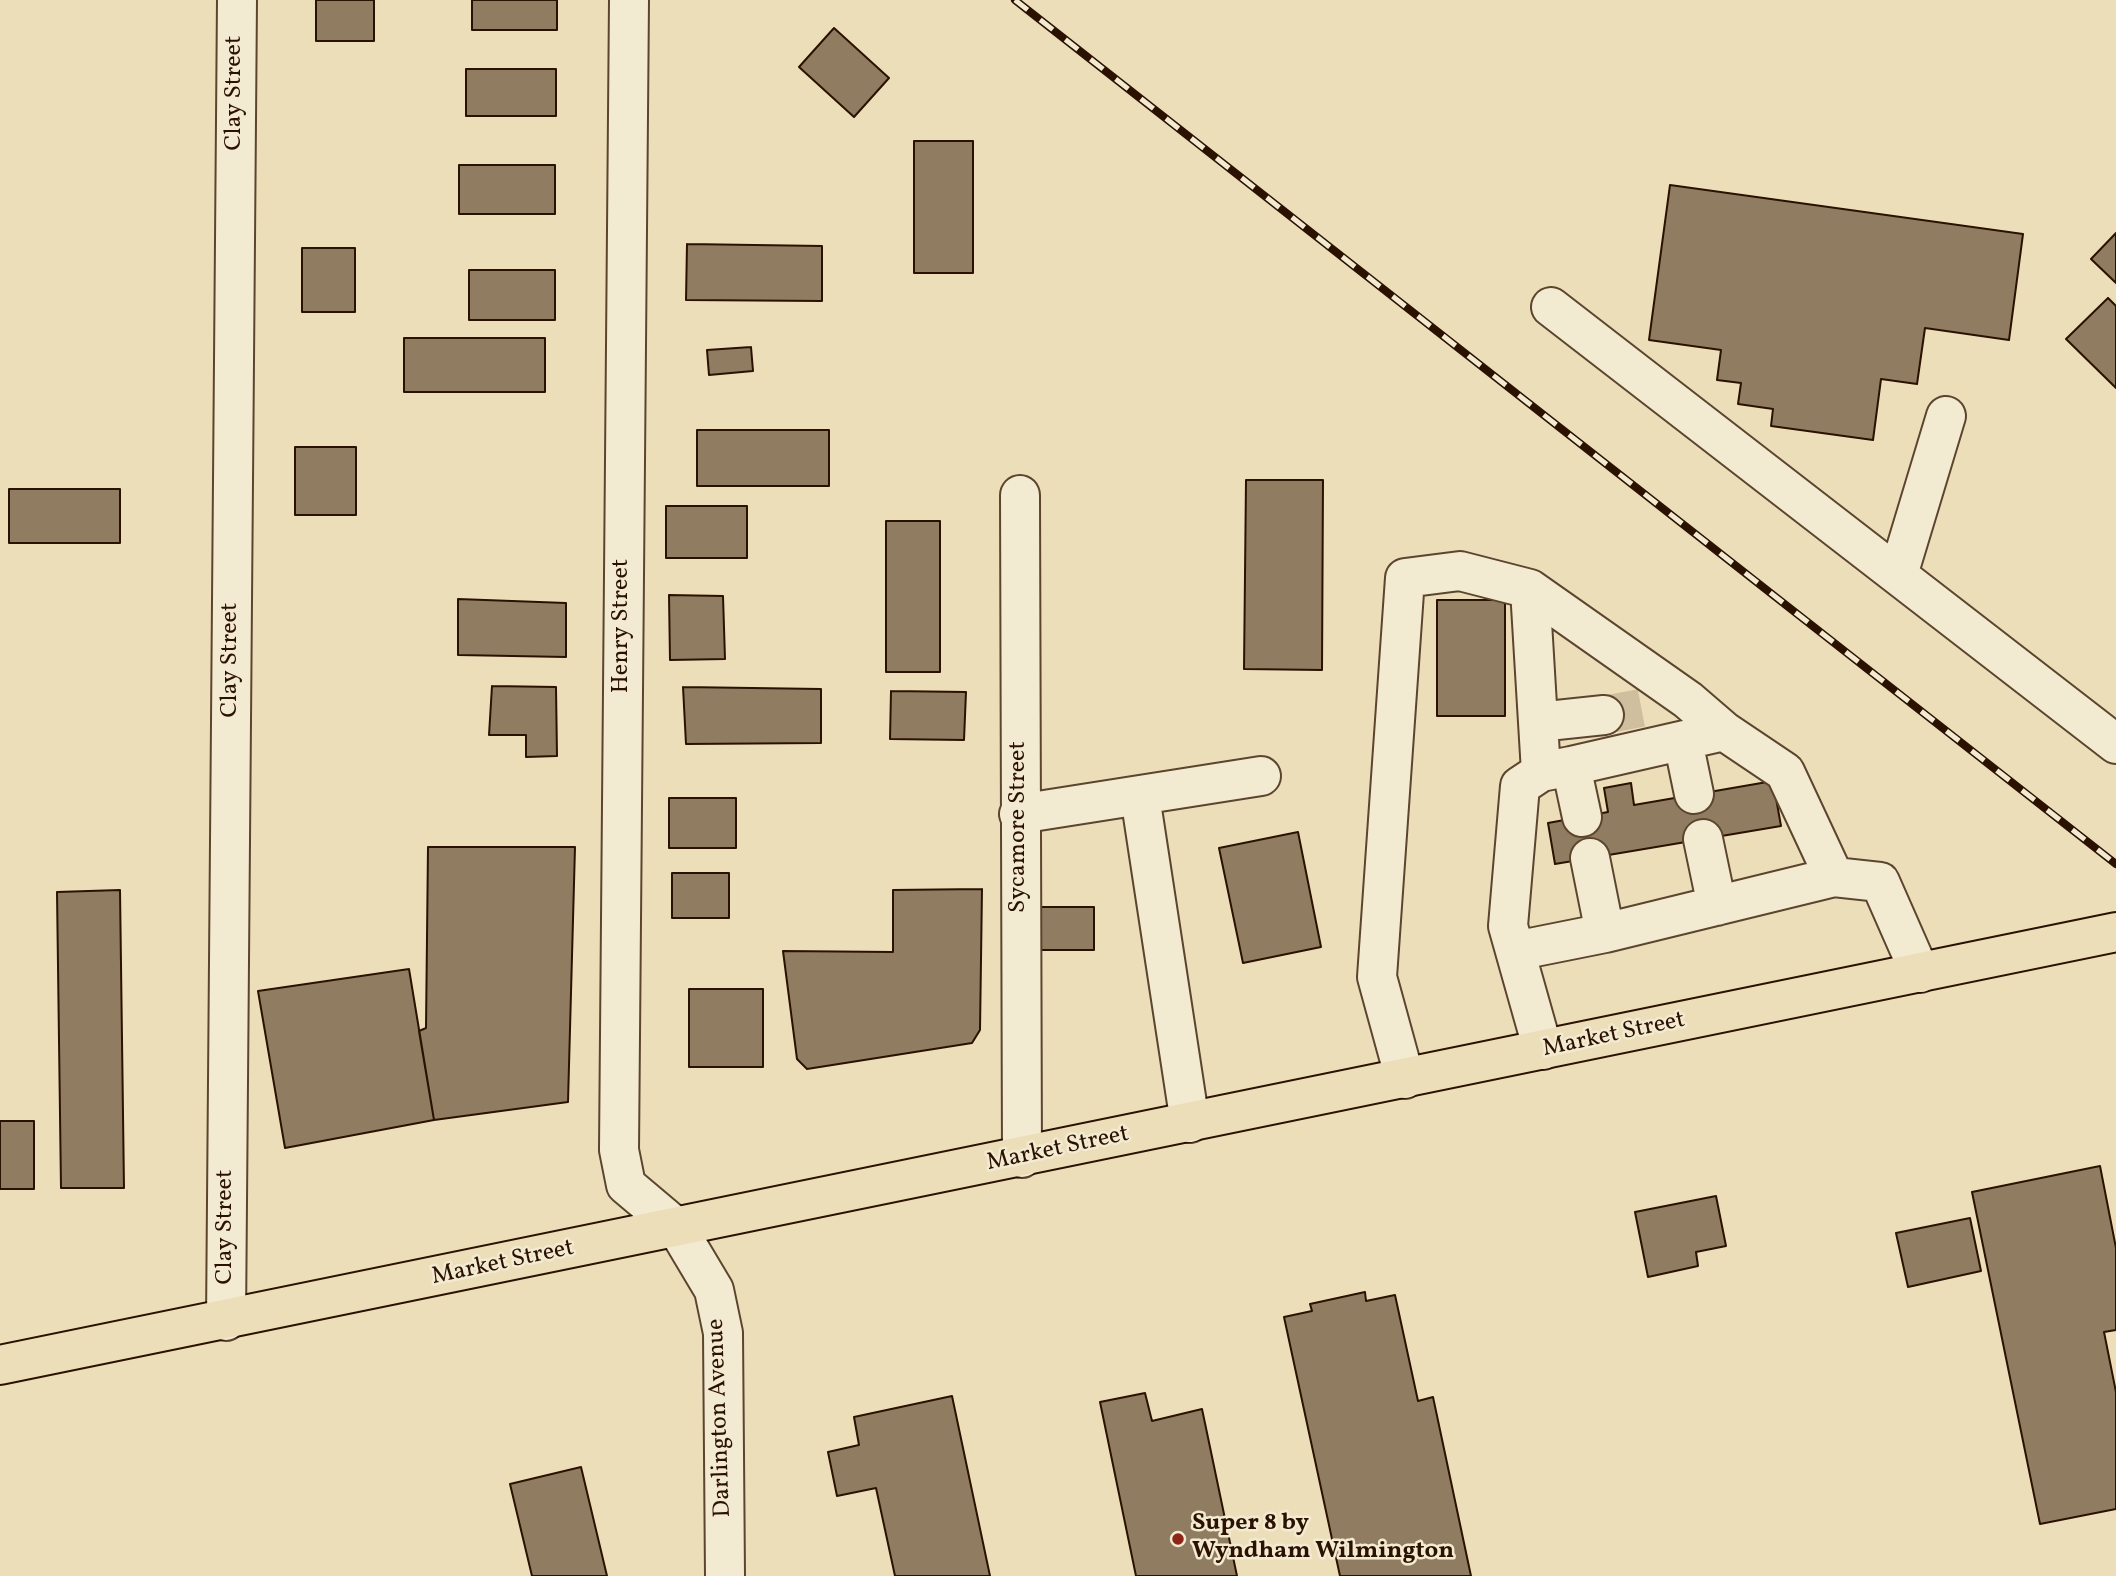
<!DOCTYPE html>
<style>
body{margin:0}
canvas{display:block;background:#eddeba}
</style>
<canvas width="2116" height="1576"></canvas>
<script>
const ctx = document.querySelector('canvas').getContext('2d');
ctx.lineJoin = 'round';
function paint(path, color) {
  ctx.fillStyle = color;
  ctx.fill(path, 'evenodd');
}
function shape(rows) {
  const path = new Path2D();
  for (const r of rows) {
    path.moveTo(r[0], r[1]);
    for (let i = 2; i < r.length; i += 2) path.lineTo(r[i], r[i + 1]);
  }
  return path;
}
function stroke(path, color, width, dash) {
  ctx.strokeStyle = color;
  ctx.lineWidth = width;
  ctx.lineCap = dash ? 'butt' : 'round';
  ctx.setLineDash(dash || []);
  ctx.stroke(path);
}
function drawText(font, color, halo, rows, align = 'center') {
  ctx.font = font + ' Vollkorn,serif';
  ctx.lineWidth = 5;
  ctx.setLineDash([]);
  ctx.textBaseline = 'middle';
  ctx.strokeStyle = halo;
  ctx.fillStyle = color;
  for (const [text, x, y, turn = 0] of rows) {
    ctx.save();
    ctx.translate(x, y);
    ctx.rotate((+turn || 0) * Math.PI / 180);
    ctx.textAlign = isNaN(turn) ? turn : align;
    if (halo) ctx.strokeText(text, 0, 0);
    ctx.fillText(text, 0, 0);
    ctx.restore();
  }
}
const building = shape([
 [316,0,374,0,374,41,316,41,316,0],
 [472,0,557,0,557,30,472,30,472,0],
 [834,28,889,78,854,117,799,67,834,28],
 [466,69,556,69,556,116,466,116,466,69],
 [914,141,973,141,973,273,914,273,914,141],
 [459,165,555,165,555,214,459,214,459,165],
 [1670,185,2023,234,2009,340,1925,328,1917,384,1881,379,1873,440,1771,426,1773,409,1738,404,1741,383,1717,380,1721,350,1649,340,1670,185],
 [2116,233,2116,283,2091,259,2116,233],
 [687,244,822,246,822,301,686,300,687,244],
 [302,248,355,248,355,312,302,312,302,248],
 [469,270,555,270,555,320,469,320,469,270],
 [2108,298,2116,306,2116,388,2066,339,2108,298],
 [404,338,545,338,545,392,404,392,404,338],
 [751,347,753,371,709,375,707,350,751,347],
 [697,430,829,430,829,486,697,486,697,430],
 [295,447,356,447,356,515,295,515,295,447],
 [1246,480,1323,480,1322,670,1244,669,1246,480],
 [9,489,120,489,120,543,9,543,9,489],
 [666,506,747,506,747,558,666,558,666,506],
 [886,521,940,521,940,672,886,672,886,521],
 [669,595,723,596,725,659,670,660,669,595],
 [458,599,566,603,566,657,458,655,458,599],
 [1437,600,1505,600,1505,716,1437,716,1437,600],
 [492,686,556,687,557,756,526,757,526,735,489,735,492,686],
 [683,687,821,689,821,743,686,744,683,687],
 [891,691,966,692,964,740,890,739,891,691],
 [1773,781,1781,826,1555,864,1548,823,1608,812,1604,788,1631,783,1634,805,1773,781],
 [669,798,736,798,736,848,669,848,669,798],
 [1298,832,1321,947,1243,963,1219,848,1298,832],
 [428,847,575,847,568,1102,434,1120,419,1031,426,1028,428,847],
 [672,873,729,873,729,918,672,918,672,873],
 [982,889,980,1030,972,1043,807,1069,797,1059,783,951,893,952,893,890,982,889],
 [120,890,124,1188,61,1188,57,892,120,890],
 [1035,907,1094,907,1094,950,1035,950,1035,907],
 [409,969,434,1120,285,1148,258,991,409,969],
 [689,989,763,989,763,1067,689,1067,689,989],
 [0,1121,34,1121,34,1189,0,1189,0,1121],
 [2100,1166,2116,1248,2116,1330,2104,1332,2116,1392,2116,1509,2040,1524,1972,1192,2100,1166],
 [1716,1196,1726,1246,1696,1252,1698,1266,1648,1277,1635,1212,1716,1196],
 [1970,1218,1981,1271,1908,1287,1896,1233,1970,1218],
 [1365,1292,1366,1301,1395,1295,1418,1401,1433,1397,1471,1576,1340,1576,1284,1317,1312,1311,1310,1304,1365,1292],
 [1145,1393,1152,1421,1202,1409,1237,1576,1136,1576,1100,1402,1145,1393],
 [952,1396,990,1576,895,1576,876,1488,837,1496,828,1452,859,1445,854,1417,952,1396],
 [581,1467,607,1576,532,1576,510,1484,581,1467]
]);
const minorTunnel = shape([
 [1604,715,1651,706]
]);
const minor = shape([
 [629,0,619,1150,626,1185,677,1228,714,1290,723,1333,725,1576],
 [1551,307,2116,744],
 [1020,495,1022,1158],
 [1898,575,1946,416],
 [1530,589,1541,772],
 [1538,722,1604,715],
 [1683,741,1694,794],
 [1140,796,1190,1123],
 [1019,814,1261,776],
 [1582,817,1571,766,1724,731],
 [1703,839,1717,906],
 [1590,858,1605,933,1834,877],
 [1515,951,1605,933],
 [1543,1050,1508,926,1520,786,1541,772,1571,766],
 [1405,1079,1377,977,1405,578,1460,571,1530,589,1688,700,1724,731,1785,772,1834,877,1880,882,1920,973],
 [226,1321,237,0]
]);
const major = shape([
 [0,1365,2116,932]
]);
const rail = shape([
 [1015,0,2116,864]
]);
const markers = [
 [1178,1539,7,"#8f2418"]
];
const streetNames = [
 ["Clay Street",236,93,-90],
 ["Henry Street",623,626,-90],
 ["Clay Street",232,660,-90],
 ["Sycamore Street",1020,827,-90],
 ["Market Street",1614,1036,-12],
 ["Market Street",1058,1150,-12],
 ["Clay Street",227,1227,-90],
 ["Market Street",503,1264,-12],
 ["Darlington Avenue",721,1418,-92]
];
const poiNames = [
 ["Super 8 by",1192,1525],
 ["Wyndham Wilmington",1192,1553]
];
paint(building, '#907c61');
stroke(building, '#2b1200', 2);
stroke(minorTunnel, '#d0bf9e', 38, [38, 19]);
stroke(minor, '#5c452e', 42);
stroke(major, '#2b1200', 42);
stroke(minor, '#f3ead2', 38);
stroke(major, '#eddeba', 38);
stroke(rail, '#2b1200', 8);
stroke(rail, '#f3ead2', 5, [16]);
for (const [x, y, r, color] of markers) {
  const dot = new Path2D();
  dot.arc(x, y, r, 0, 2 * Math.PI);
  ctx.fillStyle = color;
  ctx.fill(dot);
  stroke(dot, '#f3ead2', 2.5);
}
drawText('24px', '#2b1200', '#f3ead2', streetNames);
drawText('bold 24px', '#2b1200', '#f3ead2', poiNames, 'left');
</script>
